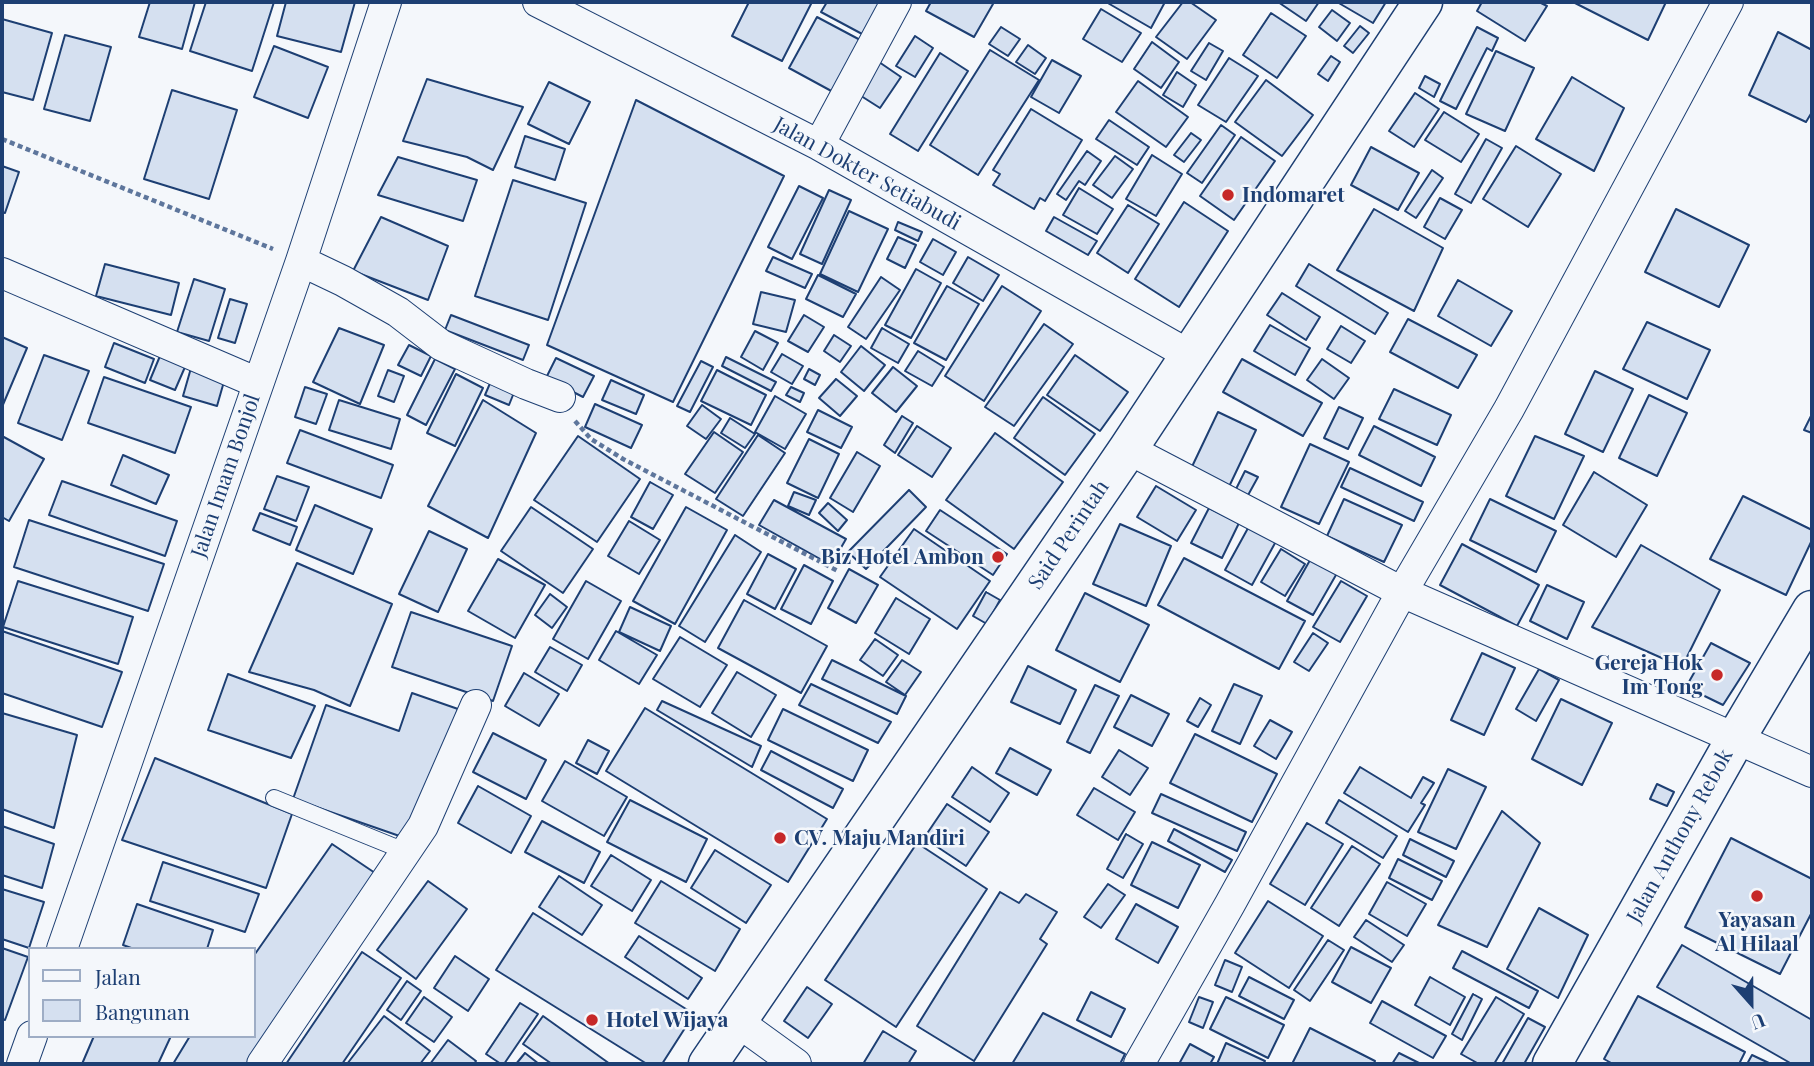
<!DOCTYPE html>
<style>
body{margin:0}
#map{position:relative;width:1814px;height:1066px;overflow:hidden;background:#f4f7fb;font-family:"Playfair Display",serif}
canvas{display:block}
.frame{position:absolute;inset:0;border:4px solid #1d3f73;pointer-events:none}
.legend{position:absolute;left:28px;top:947px;width:228px;height:91px;box-sizing:border-box;background:#f4f7fb;border:2px solid #9eadc5;margin:0;padding:9px 12px;list-style:none;font-size:21px;color:#1d3f73}
.legend li{display:flex;align-items:center;gap:14px;height:35px}
.legend b{width:35px;border:2px solid #9eadc5}
.north{position:absolute;left:1716px;top:968px;width:70px;height:70px;-webkit-text-stroke:5px #f4f7fb;paint-order:stroke;rotate:159deg;font-size:19px;font-weight:700;line-height:28px;text-align:center;color:#1d3f73}
.north::after{content:'';display:block;margin:auto;width:24px;height:32px;background:#1d3f73;clip-path:polygon(50% 0,100% 100%,50% 72%,0 100%)}
</style>
<div id="map">
<canvas width="1814" height="1066"></canvas>
<div class="frame"></div>
<ul class="legend">
<li><b style="height:9px;background:#f4f7fb"></b>Jalan</li>
<li><b style="height:19px;background:#d5e0f0"></b>Bangunan</li>
</ul>
<div class="north">U</div>
</div>
<script>
const ctx = document.querySelector('canvas').getContext('2d');
ctx.lineJoin = 'round';
function paint(path, color) {
  ctx.fillStyle = color;
  ctx.fill(path, 'evenodd');
}
function shape(rows) {
  const path = new Path2D();
  for (const r of rows) {
    path.moveTo(r[0], r[1]);
    for (let i = 2; i < r.length; i += 2) path.lineTo(r[i], r[i + 1]);
  }
  return path;
}
function stroke(path, color, width, dash) {
  ctx.strokeStyle = color;
  ctx.lineWidth = width;
  ctx.lineCap = dash ? 'butt' : 'round';
  ctx.setLineDash(dash || []);
  ctx.stroke(path);
}
function drawText(font, color, halo, rows, align = 'center') {
  ctx.font = font + ' "Playfair Display",serif';
  ctx.lineWidth = 5;
  ctx.setLineDash([]);
  ctx.textBaseline = 'middle';
  ctx.strokeStyle = halo;
  ctx.fillStyle = color;
  for (const [text, x, y, turn = 0] of rows) {
    ctx.save();
    ctx.translate(x, y);
    ctx.rotate((+turn || 0) * Math.PI / 180);
    ctx.textAlign = isNaN(turn) ? turn : align;
    if (halo) ctx.strokeText(text, 0, 0);
    ctx.fillText(text, 0, 0);
    ctx.restore();
  }
}
const building = shape([
 [150,2,195,2,182,49,139,37,150,2],
 [206,2,274,2,252,71,190,51,206,2],
 [286,2,355,2,341,52,277,36,286,2],
 [749,2,812,2,782,61,732,36,749,2],
 [827,2,882,2,864,35,821,12,827,2],
 [931,2,989,2,993,4,974,37,926,11,931,2],
 [1106,2,1165,2,1151,28,1106,2],
 [1183,2,1190,2,1216,20,1187,59,1156,37,1183,2],
 [1278,2,1319,2,1306,21,1278,2],
 [1337,2,1386,2,1373,23,1337,2],
 [1482,2,1539,2,1547,6,1525,41,1477,11,1482,2],
 [1573,2,1666,2,1648,40,1573,2],
 [1101,9,1141,33,1122,62,1083,39,1101,9],
 [1332,10,1350,23,1337,41,1319,27,1332,10],
 [1271,13,1306,36,1277,78,1243,55,1271,13],
 [817,17,864,42,835,93,789,68,817,17],
 [2,19,52,33,33,100,2,92,2,19],
 [1360,26,1369,33,1353,53,1344,46,1360,26],
 [1001,27,1020,39,1008,56,989,44,1001,27],
 [1477,27,1498,38,1492,51,1487,48,1456,109,1440,101,1477,27],
 [1778,32,1812,50,1812,112,1806,122,1749,95,1778,32],
 [65,35,111,47,90,121,44,109,65,35],
 [915,36,933,48,915,77,896,66,915,36],
 [1152,42,1179,62,1161,88,1134,69,1152,42],
 [1209,43,1223,51,1206,80,1191,71,1209,43],
 [1028,45,1046,58,1035,74,1016,62,1028,45],
 [274,46,328,67,308,118,254,97,274,46],
 [990,50,1039,80,978,175,930,145,990,50],
 [1496,51,1534,68,1505,131,1466,114,1496,51],
 [940,53,968,71,918,151,890,134,940,53],
 [1331,56,1340,62,1328,81,1318,74,1331,56],
 [1229,58,1258,76,1226,122,1198,105,1229,58],
 [1052,60,1081,76,1059,113,1031,97,1052,60],
 [879,62,901,77,880,108,858,94,879,62],
 [1177,72,1196,85,1183,107,1163,95,1177,72],
 [1425,76,1440,84,1434,97,1419,88,1425,76],
 [1572,77,1624,108,1594,171,1536,139,1572,77],
 [427,79,523,107,493,170,467,157,403,141,427,79],
 [1266,80,1313,115,1282,156,1235,122,1266,80],
 [1138,81,1188,117,1166,147,1116,112,1138,81],
 [549,82,590,102,569,144,528,124,549,82],
 [172,90,237,110,209,199,144,179,172,90],
 [1415,93,1439,109,1414,147,1389,131,1415,93],
 [636,100,784,176,673,402,547,345,636,100],
 [1031,109,1082,140,1045,201,1040,198,1034,209,993,185,1000,174,993,170,1031,109],
 [1444,112,1479,134,1461,162,1425,140,1444,112],
 [1109,120,1149,147,1137,165,1096,139,1109,120],
 [1221,125,1235,135,1202,183,1187,173,1221,125],
 [1191,133,1201,140,1184,162,1174,155,1191,133],
 [525,136,565,149,555,180,515,167,525,136],
 [1241,137,1275,161,1234,220,1200,196,1241,137],
 [1486,139,1502,148,1471,203,1455,194,1486,139],
 [1516,146,1561,174,1528,227,1483,199,1516,146],
 [1371,147,1419,173,1398,210,1351,185,1371,147],
 [1087,151,1101,161,1085,185,1079,181,1066,200,1057,194,1087,151],
 [1152,155,1182,174,1156,216,1126,199,1152,155],
 [1115,156,1133,169,1112,198,1093,185,1115,156],
 [398,157,477,180,463,221,378,195,398,157],
 [2,166,19,172,5,213,2,212,2,166],
 [1432,170,1443,178,1416,218,1405,211,1432,170],
 [513,180,586,203,548,320,475,296,513,180],
 [799,186,823,198,792,259,768,247,799,186],
 [1079,188,1113,209,1097,234,1063,215,1079,188],
 [829,190,851,200,822,264,800,254,829,190],
 [1440,198,1462,210,1445,239,1424,227,1440,198],
 [1184,202,1228,231,1179,307,1135,279,1184,202],
 [1128,205,1159,224,1128,273,1097,253,1128,205],
 [1374,209,1443,248,1414,311,1337,270,1374,209],
 [1676,209,1749,245,1719,307,1645,272,1676,209],
 [849,211,888,229,858,292,820,274,849,211],
 [381,217,448,246,428,300,353,271,381,217],
 [1054,217,1097,241,1088,255,1046,231,1054,217],
 [898,222,922,232,918,241,895,230,898,222],
 [898,237,916,245,905,268,887,259,898,237],
 [933,239,956,252,943,275,920,262,933,239],
 [773,257,812,274,805,288,766,271,773,257],
 [968,257,999,275,983,301,953,283,968,257],
 [105,264,179,283,171,315,96,296,105,264],
 [1309,264,1388,313,1375,334,1296,286,1309,264],
 [916,269,941,283,911,338,885,325,916,269],
 [818,275,856,294,843,317,806,299,818,275],
 [881,277,900,290,866,339,848,327,881,277],
 [194,279,225,289,209,341,177,332,194,279],
 [1458,280,1512,311,1491,346,1438,316,1458,280],
 [947,286,979,304,946,360,914,343,947,286],
 [1002,286,1041,311,984,401,945,376,1002,286],
 [761,292,795,300,786,332,753,324,761,292],
 [1282,293,1320,317,1306,340,1267,315,1282,293],
 [230,299,247,304,235,343,218,338,230,299],
 [451,315,529,345,523,360,445,330,451,315],
 [804,315,824,327,808,352,788,341,804,315],
 [1408,319,1477,355,1458,388,1390,352,1408,319],
 [1647,322,1710,350,1687,399,1623,369,1647,322],
 [1044,324,1073,344,1014,426,985,407,1044,324],
 [1270,325,1310,348,1295,375,1254,351,1270,325],
 [1341,326,1365,341,1351,363,1327,349,1341,326],
 [339,328,384,345,360,404,313,382,339,328],
 [882,328,909,344,898,363,871,348,882,328],
 [755,331,778,343,763,370,741,357,755,331],
 [834,335,851,346,840,362,824,351,834,335],
 [2,337,27,348,2,407,2,337],
 [114,343,154,359,145,383,105,367,114,343],
 [409,345,431,356,421,376,398,365,409,345],
 [861,346,885,365,864,391,841,372,861,346],
 [918,351,944,367,932,386,905,371,918,351],
 [782,354,803,366,792,384,771,372,782,354],
 [44,355,89,371,62,440,18,423,44,355],
 [1075,355,1128,392,1100,431,1047,395,1075,355],
 [160,356,185,367,175,390,150,380,160,356],
 [726,357,776,382,771,391,722,366,726,357],
 [556,358,594,376,583,397,546,378,556,358],
 [435,359,455,369,426,425,407,415,435,359],
 [1242,359,1322,403,1303,436,1223,392,1242,359],
 [1322,359,1349,378,1334,399,1307,380,1322,359],
 [701,361,713,367,690,412,677,406,701,361],
 [893,367,917,386,896,412,872,393,893,367],
 [191,368,225,378,217,406,183,396,191,368],
 [809,369,820,375,815,385,804,379,809,369],
 [388,370,404,376,394,402,378,396,388,370],
 [717,370,766,395,751,425,701,401,717,370],
 [1595,371,1633,389,1603,452,1565,434,1595,371],
 [456,374,483,388,455,446,427,433,456,374],
 [104,377,191,407,175,453,88,423,104,377],
 [836,379,857,396,840,416,819,398,836,379],
 [611,380,644,395,636,414,602,400,611,380],
 [491,381,515,390,509,405,485,395,491,381],
 [305,387,327,394,316,424,295,417,305,387],
 [791,387,804,393,800,402,786,395,791,387],
 [1394,389,1451,415,1437,445,1379,419,1394,389],
 [1649,395,1687,413,1657,476,1619,458,1649,395],
 [775,396,806,414,785,449,755,432,775,396],
 [1043,397,1095,434,1065,475,1014,438,1043,397],
 [339,400,400,419,391,449,329,430,339,400],
 [483,400,536,433,488,538,428,506,483,400],
 [595,404,642,425,631,448,585,427,595,404],
 [702,405,721,419,706,439,687,426,702,405],
 [1339,407,1363,418,1348,449,1324,438,1339,407],
 [818,410,852,427,841,448,807,432,818,410],
 [1218,412,1256,430,1226,493,1188,475,1218,412],
 [1812,414,1812,433,1804,430,1812,414],
 [902,416,913,423,895,453,884,445,902,416],
 [730,418,755,434,745,448,721,433,730,418],
 [917,426,951,448,932,477,898,455,917,426],
 [1374,426,1435,457,1421,486,1359,455,1374,426],
 [300,430,393,465,381,498,287,463,300,430],
 [714,432,743,452,715,493,685,474,714,432],
 [995,433,1063,482,1014,549,946,500,995,433],
 [758,435,785,453,743,516,716,499,758,435],
 [2,436,44,459,9,521,2,517,2,436],
 [578,436,640,479,597,542,534,500,578,436],
 [1535,436,1584,456,1554,519,1506,496,1535,436],
 [809,439,839,454,818,498,787,483,809,439],
 [1310,444,1349,462,1319,524,1281,507,1310,444],
 [857,452,880,466,853,512,830,498,857,452],
 [123,455,169,475,156,504,111,485,123,455],
 [1350,468,1423,502,1414,521,1341,487,1350,468],
 [1245,471,1258,477,1247,497,1235,491,1245,471],
 [1594,472,1647,505,1616,557,1563,525,1594,472],
 [277,476,309,487,296,521,264,509,277,476],
 [62,481,177,521,165,556,49,515,62,481],
 [650,482,673,495,653,529,631,517,650,482],
 [1156,486,1196,510,1177,541,1137,517,1156,486],
 [909,490,926,507,866,569,848,552,909,490],
 [794,492,816,500,809,515,788,506,794,492],
 [1743,496,1812,530,1812,540,1786,595,1710,559,1743,496],
 [1344,499,1402,525,1384,562,1327,536,1344,499],
 [1490,499,1556,531,1536,572,1470,540,1490,499],
 [774,500,846,539,831,565,759,525,774,500],
 [828,503,847,520,838,531,819,513,828,503],
 [315,505,372,529,353,574,296,550,315,505],
 [531,507,593,549,563,593,501,551,531,507],
 [686,507,727,530,675,624,633,601,686,507],
 [1209,508,1239,523,1222,558,1191,543,1209,508],
 [940,510,1007,554,993,575,926,531,940,510],
 [260,513,297,527,290,545,253,530,260,513],
 [1253,519,1280,534,1252,585,1225,570,1253,519],
 [29,520,164,564,148,611,14,567,29,520],
 [629,521,660,540,639,574,608,556,629,521],
 [1120,524,1171,546,1146,606,1093,584,1120,524],
 [914,529,990,581,957,629,880,577,914,529],
 [429,531,467,549,438,612,399,594,429,531],
 [735,535,761,552,705,642,679,626,735,535],
 [1462,544,1539,585,1517,626,1440,585,1462,544],
 [1641,545,1720,590,1682,667,1592,627,1641,545],
 [1281,549,1305,564,1285,596,1261,582,1281,549],
 [1314,553,1340,568,1313,615,1287,601,1314,553],
 [768,554,796,569,775,609,747,594,768,554],
 [1184,558,1305,621,1279,669,1158,605,1184,558],
 [498,559,545,585,515,638,468,611,498,559],
 [297,563,392,604,350,706,314,690,249,672,297,563],
 [804,565,833,581,811,624,781,609,804,565],
 [849,569,878,585,856,623,828,608,849,569],
 [18,581,133,617,118,664,3,627,18,581],
 [586,581,621,601,588,659,553,639,586,581],
 [1341,581,1367,596,1340,642,1313,627,1341,581],
 [1547,585,1584,602,1567,639,1530,621,1547,585],
 [986,592,1000,600,987,624,973,616,986,592],
 [1085,593,1149,625,1120,682,1056,650,1085,593],
 [550,594,567,607,552,628,535,615,550,594],
 [896,598,930,619,909,654,875,633,896,598],
 [744,600,827,646,801,693,718,648,744,600],
 [630,607,671,626,660,651,619,632,630,607],
 [411,612,512,646,493,701,392,667,411,612],
 [2,631,122,672,102,727,2,693,2,631],
 [616,631,657,655,639,684,599,660,616,631],
 [1313,633,1328,643,1309,671,1294,662,1313,633],
 [680,637,727,665,700,707,653,679,680,637],
 [875,639,898,655,883,676,860,660,875,639],
 [1711,643,1750,663,1723,705,1686,687,1711,643],
 [550,647,582,665,567,691,535,672,550,647],
 [1482,653,1515,668,1484,735,1451,720,1482,653],
 [832,660,906,696,897,714,822,679,832,660],
 [902,660,921,672,905,695,886,682,902,660],
 [1028,666,1076,690,1060,724,1011,702,1028,666],
 [1539,669,1559,680,1536,721,1516,709,1539,669],
 [737,672,776,695,751,737,712,713,737,672],
 [524,673,559,694,539,726,505,706,524,673],
 [228,674,315,706,291,758,208,730,228,674],
 [811,684,891,722,878,743,799,705,811,684],
 [1234,684,1262,696,1240,744,1212,731,1234,684],
 [1095,685,1119,696,1090,753,1067,742,1095,685],
 [412,693,458,709,411,840,293,799,326,705,399,731,412,693],
 [1131,695,1169,714,1152,746,1114,727,1131,695],
 [1200,698,1211,705,1198,727,1187,721,1200,698],
 [1561,699,1612,723,1582,785,1532,759,1561,699],
 [662,701,761,746,752,767,657,710,662,701],
 [645,708,827,819,788,882,606,771,645,708],
 [783,709,868,750,853,781,768,740,783,709],
 [2,713,77,735,54,828,2,809,2,713],
 [1270,720,1292,732,1276,759,1254,746,1270,720],
 [493,733,546,760,526,799,473,772,493,733],
 [1195,734,1277,774,1252,822,1170,783,1195,734],
 [588,740,609,751,597,774,576,763,588,740],
 [1010,748,1051,770,1037,795,996,773,1010,748],
 [1119,750,1148,768,1130,795,1102,777,1119,750],
 [771,751,843,789,833,808,761,770,771,751],
 [155,758,292,814,266,888,122,840,155,758],
 [565,761,627,797,604,836,542,801,565,761],
 [972,767,1009,793,990,822,952,797,972,767],
 [1360,767,1411,798,1423,777,1434,783,1421,803,1425,805,1408,832,1344,793,1360,767],
 [1448,769,1486,787,1456,849,1418,832,1448,769],
 [1657,784,1674,792,1667,806,1650,799,1657,784],
 [478,786,531,816,511,853,458,823,478,786],
 [1094,788,1135,812,1118,840,1077,815,1094,788],
 [1161,794,1246,832,1237,851,1152,813,1161,794],
 [630,800,707,839,686,882,607,842,630,800],
 [1339,800,1397,836,1383,858,1326,823,1339,800],
 [947,804,989,832,966,866,924,838,947,804],
 [1502,811,1540,843,1487,947,1438,925,1502,811],
 [542,821,600,852,584,883,525,852,542,821],
 [1307,823,1343,844,1305,905,1270,884,1307,823],
 [2,826,54,844,42,888,2,875,2,826],
 [1174,829,1232,860,1225,872,1168,841,1174,829],
 [1126,834,1143,844,1123,878,1107,869,1126,834],
 [1731,838,1812,879,1812,912,1780,974,1685,927,1731,838],
 [1410,839,1454,861,1446,877,1403,855,1410,839],
 [1152,842,1200,865,1178,908,1131,885,1152,842],
 [917,843,987,889,896,1027,825,980,917,843],
 [332,844,381,877,253,1064,173,1064,190,1036,254,1036,254,953,255,954,332,844],
 [1352,846,1380,864,1339,926,1311,908,1352,846],
 [715,850,771,885,746,923,691,888,715,850],
 [611,855,651,880,632,911,591,886,611,855],
 [1398,859,1442,881,1432,900,1389,878,1398,859],
 [163,862,259,894,245,932,150,901,163,862],
 [559,876,602,905,582,935,539,907,559,876],
 [428,881,467,909,416,979,377,950,428,881],
 [661,881,740,929,715,971,635,923,661,881],
 [1387,882,1426,904,1407,936,1369,914,1387,882],
 [1108,884,1125,895,1101,928,1084,917,1108,884],
 [2,889,44,902,29,948,2,939,2,889],
 [1000,892,1019,903,1026,894,1057,912,1040,939,1047,944,974,1061,917,1026,1000,892],
 [1268,901,1323,936,1289,988,1235,953,1268,901],
 [137,904,213,930,207,949,134,949,123,945,137,904],
 [1136,904,1178,927,1158,963,1116,939,1136,904],
 [1539,908,1588,935,1558,998,1507,969,1539,908],
 [533,913,694,1014,662,1064,647,1064,496,970,533,913],
 [1366,920,1404,945,1392,962,1354,937,1366,920],
 [639,936,702,978,688,999,625,957,639,936],
 [1328,940,1344,950,1310,1001,1294,990,1328,940],
 [1682,945,1812,1020,1812,1064,1792,1064,1657,987,1682,945],
 [1351,947,1391,968,1371,1003,1332,982,1351,947],
 [2,948,28,957,5,1020,2,1019,2,948],
 [1462,951,1538,991,1529,1008,1453,968,1462,951],
 [362,952,401,978,342,1064,286,1064,362,952],
 [455,956,489,979,468,1011,434,988,455,956],
 [1225,960,1242,967,1232,992,1215,985,1225,960],
 [1249,977,1294,1000,1284,1019,1239,996,1249,977],
 [1430,977,1465,997,1450,1025,1415,1005,1430,977],
 [407,981,421,991,401,1020,387,1010,407,981],
 [807,987,832,1004,808,1038,784,1021,807,987],
 [1091,992,1125,1009,1111,1037,1077,1020,1091,992],
 [1473,994,1482,999,1462,1040,1452,1034,1473,994],
 [1638,996,1745,1052,1739,1064,1613,1064,1604,1059,1638,996],
 [424,997,452,1017,434,1042,406,1023,424,997],
 [1199,997,1213,1002,1203,1028,1189,1022,1199,997],
 [1226,997,1284,1025,1268,1058,1210,1029,1226,997],
 [1496,997,1524,1014,1494,1064,1479,1064,1461,1054,1496,997],
 [1382,1001,1446,1036,1433,1058,1370,1023,1382,1001],
 [520,1003,538,1014,504,1064,501,1064,486,1054,520,1003],
 [1043,1013,1125,1054,1120,1064,1012,1064,1043,1013],
 [384,1016,430,1051,420,1064,347,1064,384,1016],
 [543,1016,610,1064,552,1064,523,1044,543,1016],
 [1528,1018,1545,1027,1524,1064,1502,1064,1528,1018],
 [1310,1028,1375,1061,1374,1064,1292,1064,1310,1028],
 [883,1031,916,1051,908,1064,863,1064,883,1031],
 [94,1036,171,1036,158,1064,82,1064,94,1036],
 [448,1040,476,1061,474,1064,430,1064,448,1040],
 [1226,1043,1265,1061,1263,1064,1217,1064,1226,1043],
 [1190,1044,1214,1057,1210,1064,1179,1064,1190,1044],
 [525,1053,539,1064,516,1064,525,1053],
 [1399,1053,1421,1064,1392,1064,1399,1053],
 [1752,1055,1771,1064,1747,1064,1752,1055]
]);
const path = shape([
 [2,139,273,249],
 [575,421,591,439,623,459,838,571]
]);
const lane = shape([
 [274,798,407,852]
]);
const street = shape([
 [538,2,819,145,1191,356],
 [819,145,896,2],
 [301,261,343,281,398,312,441,345,526,384,560,397],
 [2,273,258,383],
 [1128,449,1402,592,1812,772],
 [62,949,301,261,386,2],
 [738,1022,796,1064],
 [22,1064,32,1036],
 [262,1064,423,826,476,705],
 [1139,1064,1230,904,1402,592,1509,409,1728,2]
]);
const secondary = shape([
 [708,1064,1128,449,1423,2],
 [1552,1064,1736,738,1812,610]
]);
const markers = [
 [1228,195,7,"#c62828"],
 [998,557,7,"#c62828"],
 [1717,675,7,"#c62828"],
 [780,838,7,"#c62828"],
 [1757,896,7,"#c62828"],
 [592,1020,7,"#c62828"]
];
const streetNames = [
 ["Jalan Dokter Setiabudi",867,174,29],
 ["Jalan Imam Bonjol",226,476,-71],
 ["Said Perintah",1069,535,-56],
 ["Jalan Anthony Rebok",1680,836,-61]
];
const poiNames = [
 ["Indomaret",1242,195],
 ["Biz Hotel Ambon",984,557,"right"],
 ["Gereja Hok",1703,663,"right"],
 ["Im Tong",1703,687,"right"],
 ["CV. Maju Mandiri",794,838],
 ["Yayasan",1757,920,"center"],
 ["Al Hilaal",1757,944,"center"],
 ["Hotel Wijaya",606,1020]
];
paint(building, '#d5e0f0');
stroke(building, '#1d3f73', 2);
stroke(lane, '#1d3f73', 18);
stroke(street, '#1d3f73', 32);
stroke(secondary, '#1d3f73', 41);
stroke(path, '#5e769c', 4.5, [5, 3.5]);
stroke(lane, '#f4f7fb', 16);
stroke(street, '#f4f7fb', 30);
stroke(secondary, '#f4f7fb', 38);
for (const [x, y, r, color] of markers) {
  const dot = new Path2D();
  dot.arc(x, y, r, 0, 2 * Math.PI);
  ctx.fillStyle = color;
  ctx.fill(dot);
  stroke(dot, '#f4f7fb', 2.5);
}
drawText('21px', '#1d3f73', '#f4f7fb', streetNames);
drawText('bold 21px', '#1d3f73', '#f4f7fb', poiNames, 'left');
</script>
